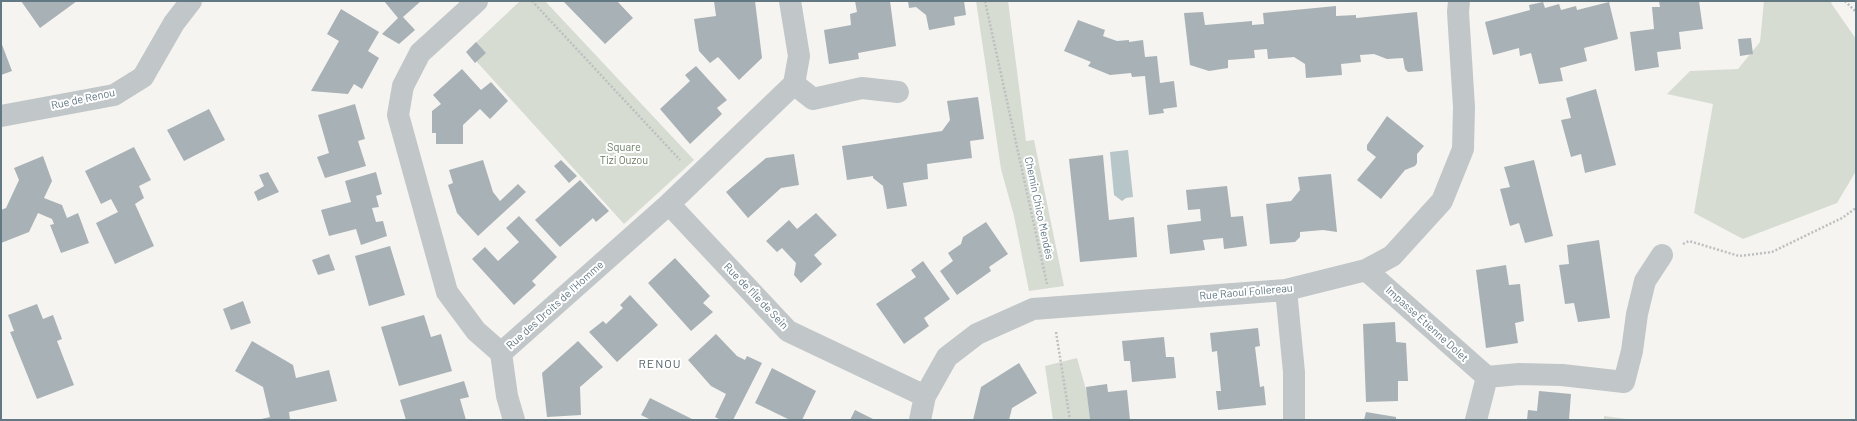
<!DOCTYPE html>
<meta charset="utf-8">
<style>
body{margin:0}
#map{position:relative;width:1857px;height:421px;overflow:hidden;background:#f5f4f0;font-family:Barlow,sans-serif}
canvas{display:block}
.frame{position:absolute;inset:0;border:2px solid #627883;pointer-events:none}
</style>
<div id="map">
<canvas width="1857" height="421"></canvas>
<div class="frame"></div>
</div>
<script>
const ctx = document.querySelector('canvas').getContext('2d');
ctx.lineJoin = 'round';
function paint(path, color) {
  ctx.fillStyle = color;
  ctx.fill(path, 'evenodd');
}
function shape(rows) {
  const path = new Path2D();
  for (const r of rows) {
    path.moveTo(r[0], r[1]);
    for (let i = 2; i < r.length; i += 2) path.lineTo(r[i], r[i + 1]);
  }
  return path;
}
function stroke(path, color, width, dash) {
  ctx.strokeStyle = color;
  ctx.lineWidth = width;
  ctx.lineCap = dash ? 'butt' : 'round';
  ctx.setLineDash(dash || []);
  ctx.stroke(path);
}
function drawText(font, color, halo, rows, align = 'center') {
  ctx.font = font + ' Barlow,sans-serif';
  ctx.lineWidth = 4;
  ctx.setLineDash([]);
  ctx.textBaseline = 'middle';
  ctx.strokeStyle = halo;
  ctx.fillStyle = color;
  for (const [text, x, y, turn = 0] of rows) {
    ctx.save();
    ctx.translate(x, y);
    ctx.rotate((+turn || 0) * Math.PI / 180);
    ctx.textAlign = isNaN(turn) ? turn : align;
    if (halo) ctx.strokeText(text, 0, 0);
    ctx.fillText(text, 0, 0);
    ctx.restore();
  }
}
const green = shape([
 [520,1,545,1,694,160,624,224,467,51],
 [976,1,1008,1,1026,141,1034,140,1064,286,1029,291,1014,216,1001,169],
 [1764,1,1833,1,1831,3,1856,39,1856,171,1837,203,1743,239,1694,213,1713,104,1667,94,1690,71,1738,69,1760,42],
 [1077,358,1087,393,1090,420,1053,420,1045,366],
 [1604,416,1634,420,1604,420]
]);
const water = shape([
 [1128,150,1133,197,1126,198,1122,201,1114,195,1110,152]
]);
const building = shape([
 [21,1,77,1,40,28],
 [384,1,421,1,403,17,415,30,399,44,382,34,398,18],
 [563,1,617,1,633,18,605,44],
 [714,1,755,1,762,58,739,80,718,57,710,63,699,51,694,19,716,16],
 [855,1,890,1,896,46,858,53,859,59,829,64,824,30,851,25,850,14,857,12],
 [908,1,964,1,966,15,954,17,955,25,929,30,926,15,916,7,909,8],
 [1659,1,1699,1,1703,29,1679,32,1681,49,1657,52,1659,67,1635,71,1630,32,1654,29,1652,7,1660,7],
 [1543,2,1545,8,1559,4,1561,10,1576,6,1577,10,1609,2,1618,39,1584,48,1587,61,1560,68,1563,81,1539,84,1531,53,1520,56,1519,48,1493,55,1485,22,1530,10,1529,5],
 [1336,6,1336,16,1356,15,1356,18,1417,12,1423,71,1408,72,1405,69,1403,58,1387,59,1374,54,1360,55,1361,62,1341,64,1342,75,1306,78,1305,64,1294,57,1268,59,1267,49,1254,50,1255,58,1228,60,1228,68,1209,71,1190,65,1184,13,1203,12,1205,25,1252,21,1252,25,1264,24,1263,13],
 [341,9,379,32,368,51,379,58,362,89,354,84,348,94,311,91,339,41,327,34],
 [1078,20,1105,30,1103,36,1117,41,1129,40,1129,42,1143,40,1145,57,1157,56,1160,83,1174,81,1177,107,1163,109,1164,113,1149,115,1145,76,1132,77,1131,73,1110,75,1088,66,1091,62,1064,51],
 [1751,38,1753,54,1740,56,1738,39],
 [1,42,12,71,1,75],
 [476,42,486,53,475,63,466,52],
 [696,66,727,100,717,108,722,114,690,144,660,109,690,81,685,75],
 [462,69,481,90,491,82,508,101,490,119,480,109,463,125,463,144,436,144,436,133,432,133,432,111,441,104,433,95],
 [1596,89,1616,165,1585,173,1581,154,1571,157,1561,120,1571,118,1566,98],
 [978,97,984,139,970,141,972,158,927,164,928,179,903,183,907,206,887,209,883,186,873,178,873,176,847,180,842,146,942,131,950,120,947,101],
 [355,104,365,139,358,141,366,166,325,178,317,157,329,153,318,115],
 [209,109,225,140,184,161,167,130],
 [1387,116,1424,146,1417,154,1417,163,1415,166,1405,170,1381,199,1357,180,1376,157,1367,150,1367,145],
 [134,147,151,180,139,186,144,198,135,204,154,246,115,264,96,223,118,212,111,199,101,204,85,171],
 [794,154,799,185,781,188,748,218,726,192,766,158],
 [1103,155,1109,220,1134,217,1137,257,1080,262,1069,159],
 [43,156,52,181,44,198,62,205,67,218,78,213,89,243,61,253,50,225,54,224,52,219,38,213,29,232,1,243,1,210,6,208,19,180,14,168],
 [483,160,493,192,500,201,518,184,526,192,478,236,457,213,448,185,453,183,449,170],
 [561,160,577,176,569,183,554,166],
 [1534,160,1553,236,1525,243,1519,223,1510,226,1500,189,1510,187,1504,167],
 [268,172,279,192,258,201,254,192,264,186,259,175],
 [376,172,382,194,376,196,379,207,372,208,376,222,383,221,387,236,361,245,356,229,329,236,321,210,351,202,345,181],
 [1331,174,1337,232,1323,230,1300,232,1300,237,1295,242,1270,244,1266,204,1291,201,1300,190,1298,177],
 [580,180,609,211,596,222,593,218,560,247,535,220],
 [1227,186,1231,217,1243,216,1247,246,1224,249,1223,238,1203,240,1205,250,1170,254,1167,225,1201,221,1200,209,1188,210,1186,190],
 [816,213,837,235,814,255,822,264,801,283,794,275,796,263,782,248,777,252,766,241,789,220,797,229],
 [519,216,557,257,532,281,536,285,514,305,472,259,485,247,498,261,519,242,506,228],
 [986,222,1008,254,989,267,991,271,957,295,940,271,953,261,948,253,961,244,963,237],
 [1599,240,1610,318,1578,322,1574,303,1565,304,1559,265,1569,264,1567,245],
 [390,246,405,295,369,306,355,256],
 [329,254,335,270,318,275,312,260],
 [675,258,710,296,703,303,713,312,691,331,648,283],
 [923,261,950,299,924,318,929,326,904,344,876,304,916,277,911,270],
 [1506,265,1509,285,1520,284,1524,321,1515,323,1518,343,1486,348,1476,270],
 [630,295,658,325,617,362,589,332,603,321,606,324,623,308,620,305],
 [243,301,251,323,231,330,223,309],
 [37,304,43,319,53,315,62,339,57,341,74,385,37,399,10,332,14,331,8,315],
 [424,315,431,337,441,334,452,371,399,386,381,327],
 [1395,322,1396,342,1406,343,1408,381,1398,381,1398,401,1366,402,1363,324],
 [1258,328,1260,346,1255,347,1260,387,1264,386,1266,405,1218,410,1216,391,1221,391,1217,351,1212,352,1210,333],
 [716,334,737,356,745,360,747,356,762,363,733,420,721,420,715,417,726,394,711,386,688,360],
 [1164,337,1166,357,1174,357,1176,378,1132,382,1130,361,1124,361,1122,341],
 [252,341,293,365,296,378,329,370,337,401,289,412,290,420,257,420,270,417,263,387,235,371],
 [578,341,603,367,580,387,581,415,547,417,542,373],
 [1019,363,1037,393,1012,408,1009,420,973,420,981,387],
 [772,368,816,391,802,420,790,420,755,403],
 [464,381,469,397,460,399,466,420,406,420,400,400],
 [1107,384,1108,392,1127,390,1130,420,1090,420,1086,387],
 [1539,391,1571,394,1569,420,1527,420,1528,410,1537,411],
 [650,398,694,420,651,420,641,415],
 [855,410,875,420,850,420],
 [1366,412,1396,417,1396,420,1364,420]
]);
const path = shape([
 [532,1,680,160],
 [985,1,1047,284],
 [1845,1,1856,12],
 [1683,244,1689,241,1739,256,1772,252,1842,218,1856,208],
 [1056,332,1070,420]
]);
const minor = shape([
 [477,1,420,53,403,86,398,115,447,292,476,331,501,353,669,204,794,84,799,56,790,1],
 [794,84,813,99,862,88,898,92],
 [1,116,114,95,143,77,174,23,191,1],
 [669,204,788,331,925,396],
 [1366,270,1487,377,1519,374,1562,375,1624,382,1632,351,1637,314,1645,281,1662,255],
 [1286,290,1294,372,1294,420],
 [501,353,507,396,514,420],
 [920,420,925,396,947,357,977,334,1033,309,1286,290,1366,270,1392,256,1442,201,1463,149,1464,107,1458,12,1459,1],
 [1476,420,1487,377]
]);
const streetNames = [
 ["Rue de Renou",83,99,-12],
 ["Chemin Chico Mendès",1039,208,78],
 ["Rue Raoul Follereau",1246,292,-5],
 ["Rue de l'Île de Sein",756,296,46],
 ["Rue des Droits de l'Homme",555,305,-42],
 ["Impasse Étienne Dolet",1427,324,42]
];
const parkNames = [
 ["Square",624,147],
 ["Tizi Ouzou",624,160]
];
const neighbourhoodNames = [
 ["RENOU",660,364]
];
paint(green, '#d6dcd1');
paint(water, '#b7c6c9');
paint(building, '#a8b1b5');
stroke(path, '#bdbfc1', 2.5, [2, 2]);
stroke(minor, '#c1c6c8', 22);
drawText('11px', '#627883', '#fff', streetNames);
drawText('11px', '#697a61', '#fff', parkNames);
ctx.letterSpacing = '1px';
drawText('12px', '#506067', '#fff', neighbourhoodNames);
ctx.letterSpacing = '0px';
</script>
